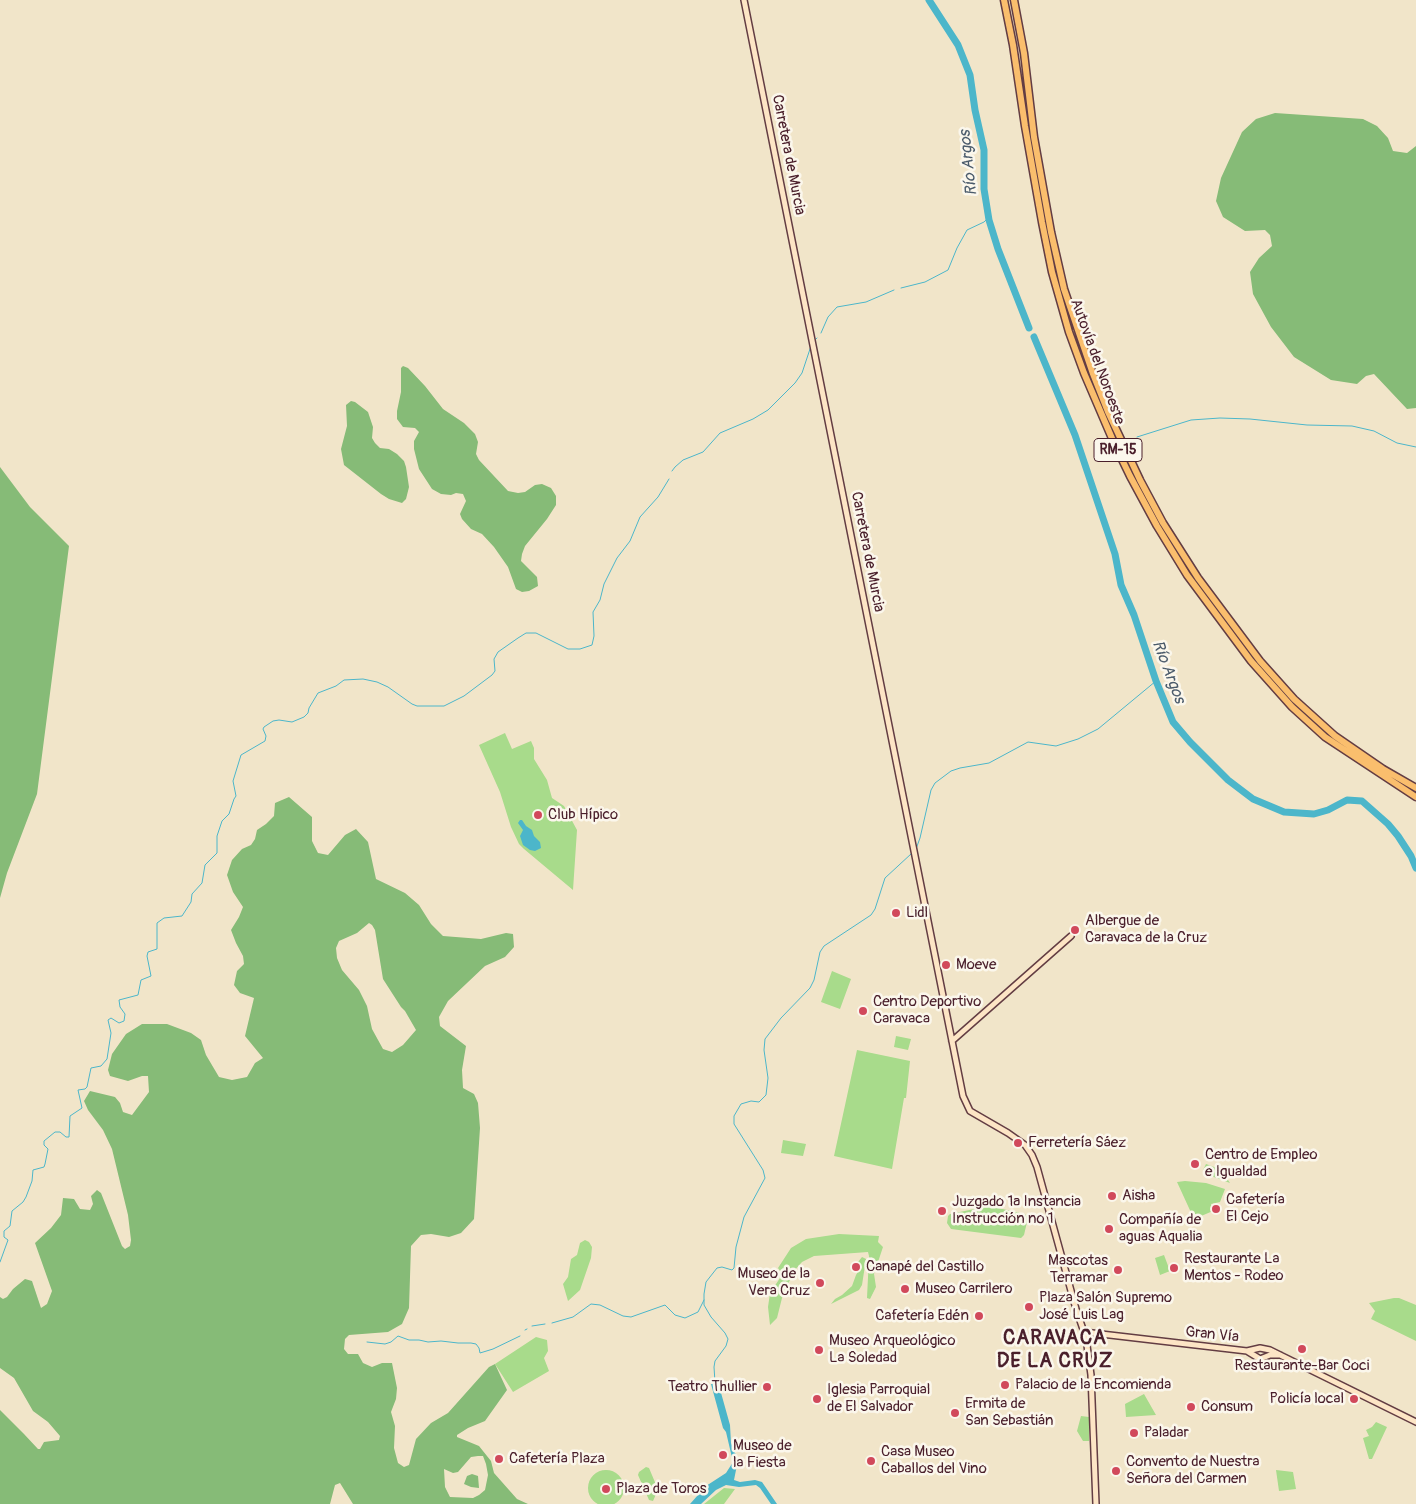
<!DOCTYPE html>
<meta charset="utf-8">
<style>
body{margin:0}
canvas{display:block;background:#f1e5c9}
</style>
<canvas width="1416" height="1504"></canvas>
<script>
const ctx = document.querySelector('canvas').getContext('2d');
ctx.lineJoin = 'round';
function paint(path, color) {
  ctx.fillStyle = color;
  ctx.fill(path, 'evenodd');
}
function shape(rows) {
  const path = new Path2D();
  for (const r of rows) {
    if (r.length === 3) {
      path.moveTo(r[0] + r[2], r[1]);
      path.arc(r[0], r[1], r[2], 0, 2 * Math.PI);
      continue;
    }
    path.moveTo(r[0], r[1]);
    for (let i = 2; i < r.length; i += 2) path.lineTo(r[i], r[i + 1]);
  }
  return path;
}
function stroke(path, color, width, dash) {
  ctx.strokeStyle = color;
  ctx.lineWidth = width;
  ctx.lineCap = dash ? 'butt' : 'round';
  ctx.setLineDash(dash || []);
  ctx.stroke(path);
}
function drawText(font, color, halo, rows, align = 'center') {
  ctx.font = font + ' Pangolin,sans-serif';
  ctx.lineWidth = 5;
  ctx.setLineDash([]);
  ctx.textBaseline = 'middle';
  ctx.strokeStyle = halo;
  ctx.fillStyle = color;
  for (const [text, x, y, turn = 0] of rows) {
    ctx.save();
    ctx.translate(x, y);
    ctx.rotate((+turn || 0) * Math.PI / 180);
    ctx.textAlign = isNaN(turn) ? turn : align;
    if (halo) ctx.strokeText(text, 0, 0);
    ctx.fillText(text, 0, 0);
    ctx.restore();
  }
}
const green = shape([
 [505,733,512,749,531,741,534,748,534,759,547,780,552,798,564,806,577,830,573,890,524,849,519,844,511,827,500,792,479,745],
 [832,971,851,979,840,1009,821,1002],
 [896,1036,911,1039,908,1050,894,1047],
 [857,1050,910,1061,906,1098,904,1098,892,1169,834,1156],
 [783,1140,806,1144,803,1156,781,1153],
 [1206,1164,1217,1168,1226,1177,1230,1183,1211,1176,1212,1173,1203,1170],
 [1185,1181,1206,1183,1225,1189,1220,1202,1211,1204,1213,1211,1194,1219,1177,1182],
 [989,1206,1025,1214,1028,1218,1024,1235,1021,1238,951,1229,947,1223,948,1216,950,1214],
 [839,1234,879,1236,878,1242,883,1247,874,1274,876,1287,870,1299,867,1298,869,1256,868,1252,814,1256,802,1262,795,1270,783,1294,777,1318,770,1325,768,1307,770,1293,780,1278,780,1271,778,1268,791,1248,806,1239],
 [585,1240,589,1242,592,1247,591,1258,580,1290,568,1301,563,1284,568,1277,571,1259,577,1255,580,1243],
 [1164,1255,1170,1271,1160,1275,1155,1258],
 [862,1257,866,1259,862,1285,859,1290,831,1304,835,1299,842,1295,852,1286,856,1275,859,1270,858,1262],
 [1394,1298,1399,1298,1416,1305,1416,1341,1371,1319,1375,1311,1369,1303],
 [536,1337,547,1340,548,1351,544,1358,549,1371,513,1392,495,1364],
 [1144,1394,1156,1415,1126,1417,1125,1404],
 [1081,1416,1089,1417,1089,1441,1083,1441,1077,1431],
 [1376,1422,1387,1427,1372,1459,1369,1459,1363,1438,1369,1436,1366,1430,1372,1427],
 [646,1467,649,1468,657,1487,657,1492,653,1501,649,1500,638,1475,639,1472],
 [1276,1470,1293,1472,1296,1489,1279,1491],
 [606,1488,18],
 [724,1488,735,1489,724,1504,704,1504]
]);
const forest = shape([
 [1275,113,1363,119,1377,126,1388,138,1393,151,1407,153,1416,146,1416,408,1407,409,1374,374,1366,376,1357,384,1331,380,1294,357,1271,327,1253,294,1250,272,1259,258,1272,246,1270,235,1265,230,1245,231,1223,217,1216,201,1221,178,1242,132,1256,119],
 [403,366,408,368,425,386,443,409,464,423,475,434,478,442,476,454,479,460,508,491,518,493,525,492,535,485,542,484,551,488,556,496,556,505,547,519,525,546,522,554,521,561,537,577,538,586,529,591,522,592,516,589,508,567,494,547,482,534,471,529,462,519,460,514,466,501,463,494,456,493,451,495,441,494,432,489,419,469,414,449,414,441,419,432,415,428,403,427,397,419,397,411,401,392,401,368],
 [351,401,355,402,368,412,373,427,372,438,375,443,380,448,389,449,397,454,404,461,406,467,409,487,406,499,402,503,389,499,381,494,344,465,341,449,347,426,346,405],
 [0,467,30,507,69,546,37,794,7,873,0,898],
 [289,797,312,817,312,841,318,853,328,855,345,835,356,829,368,842,376,879,405,893,419,905,431,924,443,936,481,939,506,933,513,934,514,947,505,957,485,966,448,1001,439,1017,440,1026,466,1046,462,1070,463,1088,474,1094,478,1103,480,1128,474,1219,461,1233,449,1237,431,1234,421,1235,411,1246,409,1308,402,1324,388,1332,349,1335,345,1339,344,1349,348,1354,358,1354,363,1363,372,1367,382,1363,392,1363,397,1388,396,1399,391,1412,395,1426,394,1448,398,1463,404,1467,409,1465,416,1439,431,1423,448,1413,489,1367,495,1364,507,1390,485,1421,468,1428,457,1435,457,1437,479,1446,491,1461,494,1473,517,1499,528,1504,353,1504,340,1483,335,1485,330,1504,0,1504,0,1410,24,1434,38,1449,40,1449,44,1442,59,1440,60,1436,48,1422,33,1411,14,1378,0,1368,0,1297,3,1299,7,1297,13,1289,25,1279,32,1281,41,1308,47,1304,52,1291,35,1243,51,1228,61,1215,63,1198,74,1199,80,1209,90,1210,93,1204,91,1196,97,1190,101,1193,122,1246,125,1249,130,1246,131,1240,128,1215,112,1149,103,1130,88,1110,84,1101,90,1091,115,1097,120,1103,123,1112,132,1115,149,1092,148,1076,142,1076,128,1081,110,1076,108,1070,112,1054,126,1034,142,1024,167,1024,191,1033,201,1040,206,1055,219,1077,232,1080,247,1077,255,1063,263,1058,245,1036,254,998,240,993,234,985,237,971,244,964,243,956,236,943,231,930,239,917,243,907,233,892,227,875,232,860,242,849,251,845,255,839,257,830,266,824,274,816,275,803],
 [369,923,372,925,375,930,383,979,401,1007,405,1011,416,1030,403,1045,392,1052,383,1049,372,1029,367,1006,359,990,342,970,337,958,336,948,339,941,357,933],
 [478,1456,483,1456,486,1464,488,1475,485,1490,479,1495,473,1498,450,1497,445,1487,444,1469,453,1473,458,1472,471,1457],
 [472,1474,478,1476,479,1488,471,1487,464,1484,467,1476]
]);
const water = shape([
 [520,820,522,820,526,826,532,830,534,836,540,842,541,848,535,851,530,850,523,845,520,836,523,830,518,823],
 [718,1382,730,1425,731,1443,738,1460,734,1480,740,1482,755,1480,762,1482,777,1504,771,1504,760,1488,756,1485,739,1487,726,1485,716,1490,701,1504,690,1504,706,1486,726,1473,733,1462,726,1432,723,1428,711,1384]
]);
const stream = shape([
 [901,288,925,282,948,270,957,248,967,230,984,222,989,217],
 [821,333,828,317,837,307,866,302,894,290],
 [816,339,817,338],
 [1137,437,1191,420,1220,418,1250,419,1307,425,1352,426,1374,431,1397,443,1416,447],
 [672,471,675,467,683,460,703,452,720,433,753,419,768,410,795,383,802,373,811,346],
 [916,849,920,838,931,790,935,783,951,771,960,768,989,763,1028,742,1056,746,1078,739,1098,729,1156,681],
 [0,1262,8,1240,4,1237,4,1231,10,1226,12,1211,23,1202,26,1197,32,1181,33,1170,44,1167,45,1164,48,1149,44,1145,44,1141,55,1132,60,1132,66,1137,69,1137,70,1116,82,1108,78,1090,85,1089,87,1087,91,1068,101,1066,107,1059,111,1033,108,1020,111,1018,119,1023,124,1021,125,1014,120,1007,119,1000,138,995,141,980,151,976,147,956,148,952,157,949,157,923,164,918,182,916,191,902,192,894,202,883,205,865,217,853,217,836,222,821,229,814,234,799,236,796,233,781,241,755,265,741,266,736,263,729,264,727,273,721,279,720,292,722,304,717,308,713,309,708,318,693,336,686,344,680,363,679,377,682,388,687,412,704,417,706,444,706,464,696,492,675,495,671,494,659,498,652,518,638,526,633,536,633,568,649,580,649,592,645,594,636,593,612,600,600,604,584,617,558,630,541,640,517,658,497,669,479],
 [552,1323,573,1317,591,1304,600,1305,623,1316,631,1317,665,1305,675,1315,685,1318,698,1312,704,1300],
 [532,1326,545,1324],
 [525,1330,527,1329],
 [367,1342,385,1344,391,1342,398,1336,409,1340,419,1340,428,1342,441,1341,458,1343,471,1343,476,1344,479,1348,480,1353,493,1349,520,1336],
 [715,1382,714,1367,715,1361,726,1346,728,1339,725,1333,711,1317,704,1305,704,1294,706,1282,717,1268,722,1267,732,1270,734,1268,736,1247,744,1217,765,1178,763,1170,734,1124,734,1116,741,1104,751,1101,759,1102,766,1095,768,1078,764,1050,765,1039,781,1018,810,988,814,980,820,952,824,946,871,915,875,909,885,878,911,854]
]);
const river = shape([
 [929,0,958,45,970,75,975,110,984,150,984,189,989,220,998,249,1029,328],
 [1034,337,1075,435,1115,554,1121,585,1134,615,1156,681,1173,722,1190,742,1228,780,1253,799,1284,812,1314,814,1328,810,1347,800,1362,801,1388,824,1398,836,1411,856,1416,868]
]);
const secondary = shape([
 [744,0,963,1096,970,1111,1008,1133,1025,1145,1032,1155,1037,1167,1076,1309,1086,1338,1091,1375,1096,1504],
 [952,1041,1071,936],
 [1084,1332,1247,1351,1260,1359,1270,1355,1280,1355],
 [1247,1351,1260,1348,1270,1350,1416,1422]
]);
const highway = shape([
 [1004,0,1013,45,1025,126,1042,222,1052,272,1069,332,1084,373,1114,443,1130,476,1157,526,1187,575,1251,661,1292,707,1325,737,1416,797],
 [1014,0,1024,53,1034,137,1051,232,1064,289,1093,374,1108,412,1140,480,1163,523,1198,578,1260,661,1294,699,1335,736,1383,769,1416,788]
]);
const markers = [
 [538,815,5,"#d1495b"],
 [896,913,5,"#d1495b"],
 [1075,930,5,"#d1495b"],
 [946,965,5,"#d1495b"],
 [863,1011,5,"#d1495b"],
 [1018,1143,5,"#d1495b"],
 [1195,1164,5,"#d1495b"],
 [1112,1196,5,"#d1495b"],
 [1216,1209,5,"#d1495b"],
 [942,1211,5,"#d1495b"],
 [1109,1229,5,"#d1495b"],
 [856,1267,5,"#d1495b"],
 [1174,1268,5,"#d1495b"],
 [1118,1270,5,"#d1495b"],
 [820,1283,5,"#d1495b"],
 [905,1289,5,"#d1495b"],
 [1029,1307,5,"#d1495b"],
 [979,1316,5,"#d1495b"],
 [1302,1349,5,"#d1495b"],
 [819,1350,5,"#d1495b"],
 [1005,1385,5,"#d1495b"],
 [767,1387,5,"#d1495b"],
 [817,1399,5,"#d1495b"],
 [1354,1399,5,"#d1495b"],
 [1191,1407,5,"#d1495b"],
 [955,1413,5,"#d1495b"],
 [1134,1433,5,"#d1495b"],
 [723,1455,5,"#d1495b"],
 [499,1459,5,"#d1495b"],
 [871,1461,5,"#d1495b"],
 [1116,1471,5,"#d1495b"],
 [606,1489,5,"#d1495b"]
];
const shields = [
 [1118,450,48]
];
const shieldNames = [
 ["RM-15",1118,450]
];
const streetNames = [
 ["Carretera de Murcia",788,155,79],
 ["Autovía del Noroeste",1097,362,70],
 ["Carretera de Murcia",867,552,79],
 ["Gran Vía",1212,1335,6]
];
const poiNames = [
 ["Club Hípico",548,815],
 ["Lidl",906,913],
 ["Albergue de",1085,921],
 ["Caravaca de la Cruz",1085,938],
 ["Moeve",956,965],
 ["Centro Deportivo",873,1002],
 ["Caravaca",873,1019],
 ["Ferretería Sáez",1028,1143],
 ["Centro de Empleo",1205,1155],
 ["e Igualdad",1205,1172],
 ["Aisha",1122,1196],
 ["Cafetería",1226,1200],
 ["El Cejo",1226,1217],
 ["Juzgado 1ª Instancia",952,1202],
 ["Instrucción nº 1",952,1219],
 ["Compañía de",1119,1220],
 ["aguas Aqualia",1119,1237],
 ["Restaurante La",1184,1259],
 ["Mentos - Rodeo",1184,1276],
 ["Mascotas",1108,1261,"right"],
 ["Terramar",1108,1278,"right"],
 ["Canapé del Castillo",866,1267],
 ["Museo de la",810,1274,"right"],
 ["Vera Cruz",810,1291,"right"],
 ["Museo Carrilero",915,1289],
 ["Plaza Salón Supremo",1039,1298],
 ["José Luis Lag",1039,1315],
 ["Cafetería Edén",969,1316,"right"],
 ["Museo Arqueológico",829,1341],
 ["La Soledad",829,1358],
 ["Restaurante-Bar Coci",1302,1366,"center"],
 ["Palacio de la Encomienda",1015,1385],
 ["Teatro Thullier",757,1387,"right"],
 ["Iglesia Parroquial",827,1390],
 ["de El Salvador",827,1407],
 ["Policía local",1344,1399,"right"],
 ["Ermita de",965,1404],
 ["San Sebastián",965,1421],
 ["Consum",1201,1407],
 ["Paladar",1144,1433],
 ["Museo de",733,1446],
 ["la Fiesta",733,1463],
 ["Casa Museo",881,1452],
 ["Caballos del Vino",881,1469],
 ["Cafetería Plaza",509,1459],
 ["Convento de Nuestra",1126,1462],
 ["Señora del Carmen",1126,1479],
 ["Plaza de Toros",616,1489]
];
const waterNames = [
 ["Río Argos",969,163,-96],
 ["Río Argos",1168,672,69]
];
const districtNames = [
 ["CARAVACA",1055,1339],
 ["DE LA CRUZ",1055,1362]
];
paint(green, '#a8db8b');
paint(forest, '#86bb77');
paint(water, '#4cb6ca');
stroke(stream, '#4cb6ca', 1);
stroke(river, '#4cb6ca', 7);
stroke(secondary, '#633d43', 8);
stroke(highway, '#633d43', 9);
stroke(secondary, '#fde5c5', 5);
stroke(highway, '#fabe6d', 6);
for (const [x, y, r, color] of markers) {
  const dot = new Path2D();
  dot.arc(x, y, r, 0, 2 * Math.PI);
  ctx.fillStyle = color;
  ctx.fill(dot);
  stroke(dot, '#fbf7ec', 2);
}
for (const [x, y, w] of shields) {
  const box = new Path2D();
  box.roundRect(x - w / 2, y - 11.5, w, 23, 4);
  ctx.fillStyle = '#fbf7ec';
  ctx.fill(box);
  stroke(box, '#4a1f2b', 1);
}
drawText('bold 14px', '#4a1f2b', null, shieldNames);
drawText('15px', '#4a1f2b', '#fbf7ec', streetNames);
drawText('15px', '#4a1f2b', '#fbf7ec', poiNames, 'left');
drawText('italic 16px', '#4b5b6b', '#fbf7ec', waterNames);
ctx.letterSpacing = '1px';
drawText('bold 20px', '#4a1f2b', '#fbf7ec', districtNames);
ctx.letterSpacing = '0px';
</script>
